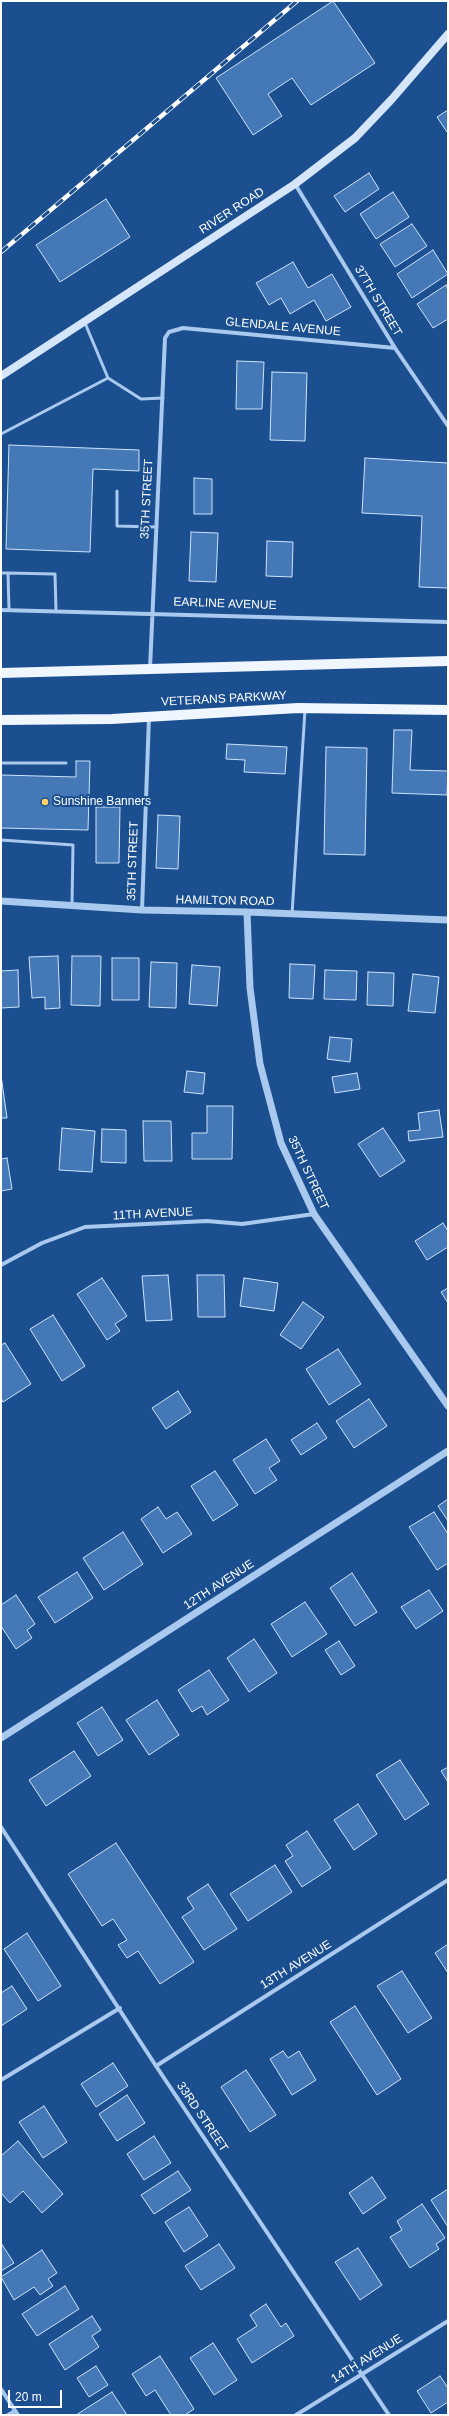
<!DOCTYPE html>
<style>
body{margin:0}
#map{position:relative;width:449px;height:2416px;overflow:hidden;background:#1b4f8f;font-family:Helvetica,sans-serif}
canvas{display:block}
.frame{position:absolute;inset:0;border:2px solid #fff;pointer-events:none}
.scale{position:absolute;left:8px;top:2390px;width:54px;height:18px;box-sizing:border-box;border:2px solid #fff;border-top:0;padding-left:5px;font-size:12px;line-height:14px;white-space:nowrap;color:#fff;-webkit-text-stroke:3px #1b4f8f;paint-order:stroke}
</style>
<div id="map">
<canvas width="449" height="2416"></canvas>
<div class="frame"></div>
<div class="scale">20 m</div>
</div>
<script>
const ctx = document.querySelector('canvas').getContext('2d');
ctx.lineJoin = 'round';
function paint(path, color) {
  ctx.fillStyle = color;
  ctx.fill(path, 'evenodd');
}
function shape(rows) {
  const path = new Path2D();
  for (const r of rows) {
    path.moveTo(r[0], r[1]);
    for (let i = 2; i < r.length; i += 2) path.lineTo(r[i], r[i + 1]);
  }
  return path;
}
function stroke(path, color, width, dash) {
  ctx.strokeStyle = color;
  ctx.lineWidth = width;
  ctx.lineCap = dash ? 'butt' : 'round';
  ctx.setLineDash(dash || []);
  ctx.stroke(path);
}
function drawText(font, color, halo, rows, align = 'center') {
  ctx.font = font + ' Helvetica,sans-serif';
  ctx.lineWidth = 4;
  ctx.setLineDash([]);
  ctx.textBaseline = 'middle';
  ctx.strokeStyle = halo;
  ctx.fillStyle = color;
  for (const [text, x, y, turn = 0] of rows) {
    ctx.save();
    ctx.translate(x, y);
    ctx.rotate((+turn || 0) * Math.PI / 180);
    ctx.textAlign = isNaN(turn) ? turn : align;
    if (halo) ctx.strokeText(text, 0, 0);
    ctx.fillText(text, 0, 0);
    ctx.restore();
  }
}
const building = shape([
 [333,1,375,63,311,105,292,78,268,94,282,116,253,135,216,78,333,1],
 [448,110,448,132,447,132,437,117,448,110],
 [369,173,379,189,345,212,334,196,369,173],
 [393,192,409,217,376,239,360,214,393,192],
 [106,199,130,237,60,282,36,245,106,199],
 [412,224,427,246,395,267,380,244,412,224],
 [433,250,448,274,412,298,397,274,433,250],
 [293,262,308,288,332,274,351,307,326,321,314,300,290,314,281,298,269,305,256,283,293,262],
 [446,285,448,289,448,319,433,328,417,304,446,285],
 [237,361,264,362,262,409,236,409,237,361],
 [272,372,307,373,305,441,270,440,272,372],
 [9,445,139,450,139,471,93,469,90,552,6,549,9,445],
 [365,458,448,463,448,588,419,587,422,516,362,513,365,458],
 [194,478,212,479,212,514,194,514,194,478],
 [191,532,218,533,216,582,189,581,191,532],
 [267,541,293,542,292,577,266,576,267,541],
 [394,730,412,730,410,770,448,771,447,795,392,793,394,730],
 [227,744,287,747,285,774,244,772,245,760,226,759,227,744],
 [326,747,367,748,365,855,324,854,326,747],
 [76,761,90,761,88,830,1,828,1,775,76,777,76,761],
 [96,807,120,807,119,863,96,863,96,807],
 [158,815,180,816,178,869,156,868,158,815],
 [58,956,60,1008,45,1009,45,997,32,998,29,957,58,956],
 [72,956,101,956,100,1006,71,1005,72,956],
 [112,958,139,958,139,1000,112,1000,112,958],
 [151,962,177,963,176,1008,149,1007,151,962],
 [290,964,315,965,313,999,289,998,290,964],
 [192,965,220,967,217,1006,189,1004,192,965],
 [18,970,19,1007,1,1008,1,971,18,970],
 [325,970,357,971,356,1000,324,999,325,970],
 [368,972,394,973,393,1006,367,1005,368,972],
 [413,974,439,977,435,1013,408,1011,413,974],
 [330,1037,352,1039,350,1062,327,1059,330,1037],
 [187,1071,205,1073,203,1094,184,1092,187,1071],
 [357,1073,360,1089,335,1093,332,1077,357,1073],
 [1,1075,7,1118,1,1118,1,1075],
 [207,1106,233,1106,232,1159,192,1159,192,1133,207,1133,207,1106],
 [439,1110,443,1137,409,1141,408,1131,420,1130,418,1113,439,1110],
 [143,1121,171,1121,172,1161,144,1161,143,1121],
 [62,1128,95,1131,92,1172,59,1170,62,1128],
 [383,1128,405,1161,380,1177,358,1144,383,1128],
 [102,1129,126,1130,126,1163,101,1162,102,1129],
 [7,1158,12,1189,1,1191,1,1159,7,1158],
 [443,1223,448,1231,448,1247,427,1260,415,1241,443,1223],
 [168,1275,172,1320,146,1321,142,1276,168,1275],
 [197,1275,224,1275,225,1317,198,1317,197,1275],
 [102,1278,127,1316,115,1324,120,1331,107,1340,77,1294,102,1278],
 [244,1278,278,1283,274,1311,240,1306,244,1278],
 [448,1288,448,1303,441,1292,448,1288],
 [303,1302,324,1317,301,1349,280,1335,303,1302],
 [53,1315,85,1366,62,1381,30,1329,53,1315],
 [5,1343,31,1384,3,1402,1,1398,1,1345,5,1343],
 [338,1349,361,1384,329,1405,306,1369,338,1349],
 [178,1391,191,1412,166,1429,152,1408,178,1391],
 [369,1399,387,1426,354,1448,336,1421,369,1399],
 [317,1423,327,1438,301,1455,291,1440,317,1423],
 [266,1439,280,1461,269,1468,277,1480,255,1494,233,1460,266,1439],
 [215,1471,238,1505,213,1521,191,1486,215,1471],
 [448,1499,448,1521,438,1506,448,1499],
 [158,1507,166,1519,177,1512,192,1534,163,1553,141,1519,158,1507],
 [434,1512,448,1534,448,1563,437,1570,409,1527,434,1512],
 [123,1532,143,1564,104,1590,83,1558,123,1532],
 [77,1572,93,1598,55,1623,38,1597,77,1572],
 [352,1573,377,1612,355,1626,330,1588,352,1573],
 [429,1590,443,1611,416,1629,401,1607,429,1590],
 [16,1595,35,1624,27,1630,32,1638,16,1649,1,1626,1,1605,16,1595],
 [305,1602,327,1634,292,1657,271,1624,305,1602],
 [254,1639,277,1673,249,1692,227,1658,254,1639],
 [339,1641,355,1666,341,1675,325,1650,339,1641],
 [209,1670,229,1700,207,1715,202,1706,192,1712,178,1690,209,1670],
 [157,1700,179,1735,149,1755,126,1720,157,1700],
 [102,1707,123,1740,98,1756,77,1723,102,1707],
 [74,1751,91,1776,46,1806,29,1780,74,1751],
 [400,1760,429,1804,405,1820,376,1775,400,1760],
 [448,1767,448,1782,441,1771,448,1767],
 [358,1804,377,1834,354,1850,334,1820,358,1804],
 [307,1831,331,1868,302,1887,285,1861,293,1856,286,1845,307,1831],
 [116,1843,194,1962,160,1984,138,1951,127,1958,118,1945,127,1940,113,1919,102,1926,68,1874,116,1843],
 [275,1865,292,1892,248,1921,230,1894,275,1865],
 [208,1884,237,1929,204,1950,182,1917,194,1909,187,1898,208,1884],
 [27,1933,61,1986,38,2001,4,1949,27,1933],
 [448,1944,448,1973,435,1953,448,1944],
 [402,1971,432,2018,408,2033,377,1986,402,1971],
 [12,1986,27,2009,1,2026,1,1993,12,1986],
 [355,2006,401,2079,377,2095,330,2022,355,2006],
 [283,2051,288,2058,299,2051,316,2080,292,2095,270,2059,283,2051],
 [113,2063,128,2086,96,2107,81,2084,113,2063],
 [246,2070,276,2115,250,2132,221,2087,246,2070],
 [127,2095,145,2123,117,2141,99,2114,127,2095],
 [44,2106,67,2142,43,2158,19,2122,44,2106],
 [154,2136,171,2163,144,2180,127,2154,154,2136],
 [18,2141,63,2194,42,2213,23,2191,10,2203,1,2193,1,2156,18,2141],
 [178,2171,191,2190,154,2214,141,2195,178,2171],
 [372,2177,386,2198,363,2214,349,2193,372,2177],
 [448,2189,448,2227,431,2200,448,2189],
 [422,2204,445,2238,436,2244,439,2249,410,2268,390,2237,402,2230,397,2221,422,2204],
 [189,2207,208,2236,184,2252,165,2222,189,2207],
 [1,2243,14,2263,1,2271,1,2243],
 [219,2244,235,2268,201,2290,185,2266,219,2244],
 [358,2248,382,2285,360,2300,335,2262,358,2248],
 [42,2250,57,2273,48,2279,53,2286,40,2295,34,2287,14,2300,1,2277,42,2250],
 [65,2286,79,2309,37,2336,22,2314,65,2286],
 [266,2304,281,2327,286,2323,294,2336,252,2363,237,2339,257,2326,250,2315,266,2304],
 [92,2316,101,2330,92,2336,99,2347,65,2370,49,2344,92,2316],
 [213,2343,237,2380,214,2395,190,2358,213,2343],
 [160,2356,194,2409,185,2415,171,2415,155,2390,146,2396,132,2374,160,2356],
 [96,2366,108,2385,89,2397,77,2378,96,2366],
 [440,2376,448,2388,448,2402,431,2413,417,2391,440,2376],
 [112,2392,127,2415,76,2415,112,2392]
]);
const service = shape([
 [108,378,141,399,163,398],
 [1,434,108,378,85,323],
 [117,491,117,526,156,527],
 [1,573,8,573,9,610],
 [8,573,55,574,56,611],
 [1,763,66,763],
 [1,840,73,845,72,905],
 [292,914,305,710]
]);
const minor = shape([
 [295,184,395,348,448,426],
 [1,610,448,622],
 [150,668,165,338,169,332,183,328,395,348],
 [142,910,149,717],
 [1,1265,42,1243,85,1227,207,1221,242,1224,314,1214],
 [1,1827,156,2066,389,2415],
 [156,2066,448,1880],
 [1,2080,120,2008],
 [1,2389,18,2415],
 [8,2415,15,2411],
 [296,2415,448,2321]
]);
const tertiary = shape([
 [1,901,142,910,247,912,448,920],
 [247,912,250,988,260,1064,281,1143,314,1214,448,1406],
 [1,1738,448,1451]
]);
const secondary = shape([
 [1,376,295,184,355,138,392,99,448,34]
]);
const primary = shape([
 [1,673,448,661],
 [1,720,112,719,298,708,448,710]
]);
const rail = shape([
 [1,252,297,1]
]);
const markers = [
 [45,802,4,"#ffd166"]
];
const streetNames = [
 ["RIVER ROAD",232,211,-33],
 ["37TH STREET",378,301,59],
 ["GLENDALE AVENUE",283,327,5],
 ["35TH STREET",147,499,-87],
 ["EARLINE AVENUE",225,604,2],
 ["VETERANS PARKWAY",224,699,-3],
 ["35TH STREET",133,861,-88],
 ["HAMILTON ROAD",225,901,1],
 ["35TH STREET",308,1173,65],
 ["11TH AVENUE",153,1214,-3],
 ["12TH AVENUE",219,1585,-33],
 ["13TH AVENUE",296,1965,-32],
 ["33RD STREET",202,2117,56],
 ["14TH AVENUE",367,2359,-32]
];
const poiNames = [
 ["Sunshine Banners",53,802]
];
paint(building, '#4478b7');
stroke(building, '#cfe3fa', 1);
stroke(service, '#a9c9ee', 3);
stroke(minor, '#a9c9ee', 4);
stroke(tertiary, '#a9c9ee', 7);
stroke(secondary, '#d6e6fa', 8);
stroke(primary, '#f0f6ff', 10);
stroke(rail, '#fff', 4.5);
stroke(rail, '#1b4f8f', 3, [9]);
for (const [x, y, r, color] of markers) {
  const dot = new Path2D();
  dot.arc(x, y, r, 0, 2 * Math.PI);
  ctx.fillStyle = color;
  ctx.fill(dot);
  stroke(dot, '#1b4f8f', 1.5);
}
drawText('12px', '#fff', '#1b4f8f', streetNames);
drawText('12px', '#fff', '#1b4f8f', poiNames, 'left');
</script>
